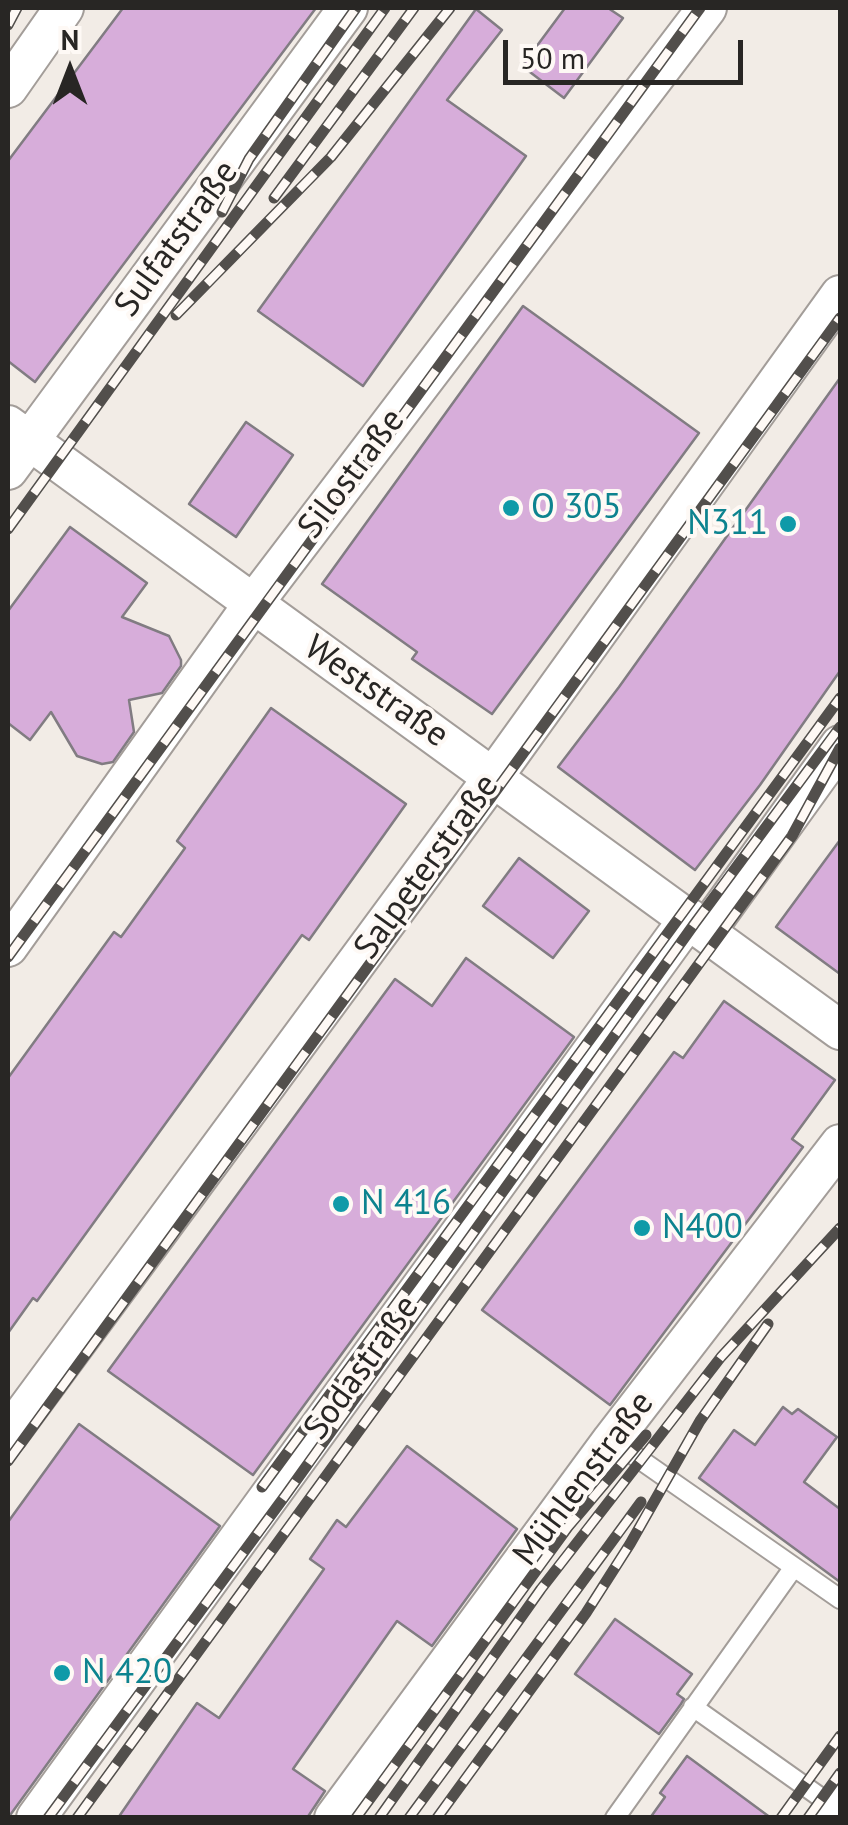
<!DOCTYPE html>
<meta charset="utf-8">
<style>
body{margin:0}
#map{position:relative;width:848px;height:1825px;overflow:hidden;background:#f2ece6;font-family:"PT Sans",sans-serif}
canvas{display:block}
.frame{position:absolute;inset:0;border:10px solid #282624;pointer-events:none}
.north{position:absolute;left:20px;top:20px;width:100px;height:100px;-webkit-text-stroke:8px #fef9f5;paint-order:stroke;rotate:0deg;font-size:28px;font-weight:700;line-height:40px;text-align:center;color:#282624}
.north::after{content:'';display:block;margin:auto;width:35px;height:45px;background:#282624;clip-path:polygon(50% 0,100% 100%,50% 72%,0 100%)}
.scale{position:absolute;left:503px;top:40px;width:240px;height:45px;box-sizing:border-box;border:5px solid #282624;border-top:0;padding-left:12px;font-size:30px;line-height:35px;white-space:nowrap;color:#282624;-webkit-text-stroke:8px #fef9f5;paint-order:stroke}
</style>
<div id="map">
<canvas width="848" height="1825"></canvas>
<div class="frame"></div>
<div class="north">N</div>
<div class="scale">50 m</div>
</div>
<script>
const ctx = document.querySelector('canvas').getContext('2d');
ctx.lineJoin = 'round';
function paint(path, color) {
  ctx.fillStyle = color;
  ctx.fill(path, 'evenodd');
}
function shape(rows) {
  const path = new Path2D();
  for (const r of rows) {
    path.moveTo(r[0], r[1]);
    for (let i = 2; i < r.length; i += 2) path.lineTo(r[i], r[i + 1]);
  }
  return path;
}
function stroke(path, color, width, dash) {
  ctx.strokeStyle = color;
  ctx.lineWidth = width;
  ctx.lineCap = dash ? 'butt' : 'round';
  ctx.setLineDash(dash || []);
  ctx.stroke(path);
}
function drawText(font, color, halo, rows, align = 'center') {
  ctx.font = font + ' "PT Sans",sans-serif';
  ctx.lineWidth = 8;
  ctx.setLineDash([]);
  ctx.textBaseline = 'middle';
  ctx.strokeStyle = halo;
  ctx.fillStyle = color;
  for (const [text, x, y, turn = 0] of rows) {
    ctx.save();
    ctx.translate(x, y);
    ctx.rotate((+turn || 0) * Math.PI / 180);
    ctx.textAlign = isNaN(turn) ? turn : align;
    if (halo) ctx.strokeText(text, 0, 0);
    ctx.fillText(text, 0, 0);
    ctx.restore();
  }
}
const building = shape([
 [123,8,316,8,35,382,8,361,8,161,123,8],
 [565,8,608,8,623,18,564,98,522,66,565,8],
 [476,9,502,30,447,100,526,156,363,386,258,311,476,9],
 [523,306,699,433,492,714,412,659,417,652,322,584,523,306],
 [840,378,840,671,760,785,695,870,558,767,619,687,840,378],
 [246,422,293,455,236,537,189,504,246,422],
 [70,527,147,583,122,617,169,636,181,660,181,666,162,693,129,700,134,732,113,762,102,764,77,756,51,712,30,740,8,723,8,611,70,527],
 [271,708,406,804,309,940,302,935,37,1301,33,1298,8,1333,8,1078,114,932,121,937,185,848,177,841,271,708],
 [840,840,840,974,776,927,840,840],
 [519,858,589,911,553,958,483,906,519,858],
 [466,958,574,1037,253,1475,108,1371,395,979,432,1006,466,958],
 [724,1001,835,1080,792,1139,803,1147,610,1405,482,1310,674,1052,683,1058,724,1001],
 [783,1407,792,1414,798,1409,837,1437,804,1482,840,1509,840,1582,699,1478,734,1430,755,1445,783,1407],
 [79,1424,220,1526,8,1818,8,1522,79,1424],
 [407,1446,517,1529,432,1646,397,1621,293,1769,325,1791,307,1818,118,1818,197,1703,219,1718,324,1569,310,1559,337,1520,346,1527,407,1446],
 [615,1619,692,1674,677,1694,684,1699,681,1704,659,1734,575,1674,615,1619],
 [687,1756,771,1818,650,1818,665,1797,660,1793,687,1756]
]);
const service = shape([
 [612,1440,840,1599],
 [693,1707,837,1809],
 [615,1818,794,1567]
]);
const minor = shape([
 [8,88,64,8],
 [8,425,840,1030],
 [8,470,348,8],
 [706,931,840,745],
 [8,947,253,604,707,8],
 [8,1435,494,776,840,295],
 [36,1818,689,918],
 [334,1818,612,1440,840,1144],
 [831,1818,840,1804]
]);
const rail = shape([
 [8,25,17,8],
 [274,198,414,8],
 [222,212,249,159,356,8],
 [176,315,331,157,450,8],
 [8,529,385,8],
 [8,957,700,8],
 [8,1461,840,318],
 [262,1487,840,698],
 [48,1818,285,1496,695,923,840,727],
 [77,1818,792,836,840,748],
 [356,1818,568,1527,646,1435],
 [379,1818,541,1589,721,1357,840,1228],
 [409,1818,641,1502],
 [437,1818,586,1613,630,1544,700,1421,768,1324],
 [781,1818,840,1736],
 [808,1818,840,1773]
]);
const markers = [
 [511,508,10,"#0f9aa8"],
 [788,524,10,"#0f9aa8"],
 [341,1204,10,"#0f9aa8"],
 [642,1228,10,"#0f9aa8"],
 [62,1673,10,"#0f9aa8"]
];
const streetNames = [
 ["Sulfatstraße",177,239,-54],
 ["Silostraße",352,474,-53],
 ["Weststraße",376,692,35],
 ["Salpeterstraße",427,867,-54],
 ["Sodastraße",362,1368,-54],
 ["Mühlenstraße",584,1479,-53]
];
const cultureNames = [
 ["O 305",531,508],
 ["N311",768,524,"right"],
 ["N 416",361,1204],
 ["N400",662,1228],
 ["N 420",82,1673]
];
paint(building, '#d7adda');
stroke(building, '#817c82', 2.5);
stroke(service, '#a39d99', 22);
stroke(minor, '#a39d99', 42);
stroke(service, '#fff', 18);
stroke(minor, '#fff', 38);
stroke(rail, '#524f4c', 11);
stroke(rail, '#fef9f5', 8, [22]);
for (const [x, y, r, color] of markers) {
  const dot = new Path2D();
  dot.arc(x, y, r, 0, 2 * Math.PI);
  ctx.fillStyle = color;
  ctx.fill(dot);
  stroke(dot, '#fef9f5', 4);
}
drawText('35px', '#282624', '#fef9f5', streetNames);
drawText('35px', '#0d838f', '#fef9f5', cultureNames, 'left');
</script>
